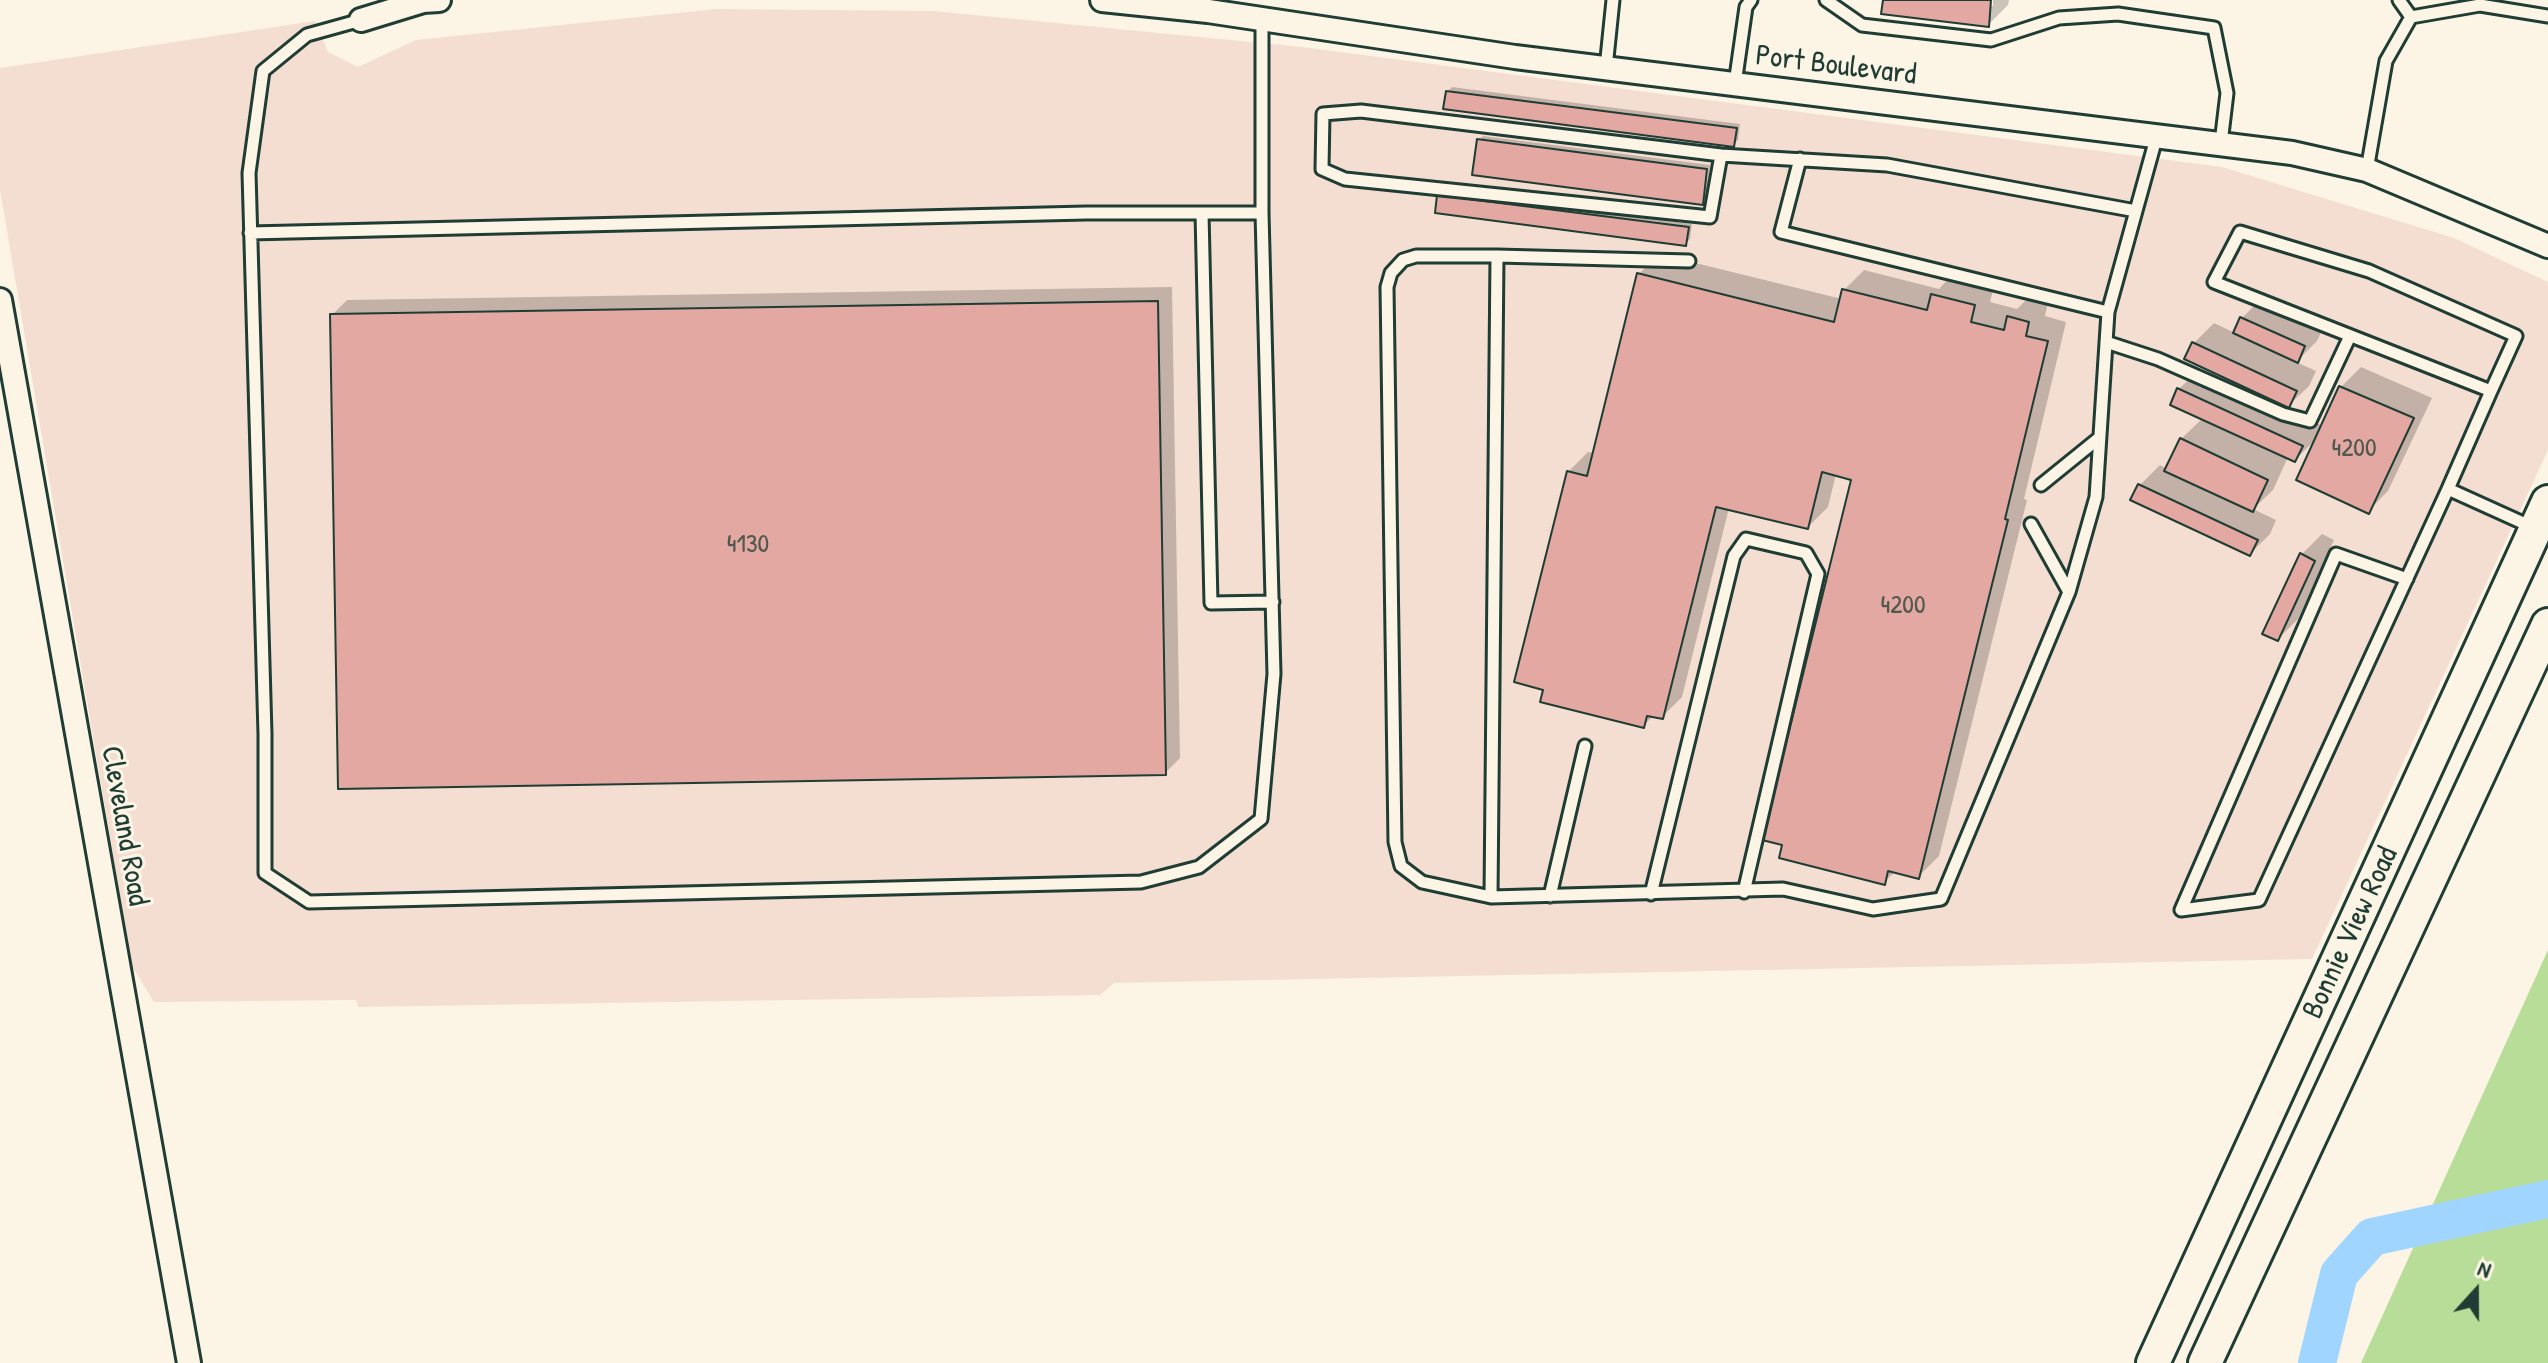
<!DOCTYPE html>
<style>
body{margin:0}
#map{position:relative;width:2548px;height:1363px;overflow:hidden;background:#fcf5e5;font-family:"Patrick Hand",sans-serif}
canvas{display:block}
.north{position:absolute;left:2436px;top:1251px;width:80px;height:80px;-webkit-text-stroke:6px #fcf5e5;paint-order:stroke;rotate:21deg;font-size:22px;font-weight:700;line-height:32px;text-align:center;color:#1f3d34}
.north::after{content:'';display:block;margin:auto;width:28px;height:36px;background:#1f3d34;clip-path:polygon(50% 0,100% 100%,50% 72%,0 100%)}
</style>
<div id="map">
<canvas width="2548" height="1363"></canvas>
<div class="north">N</div>
</div>
<script>
const ctx = document.querySelector('canvas').getContext('2d');
ctx.lineJoin = 'round';
function paint(path, color) {
  ctx.fillStyle = color;
  ctx.fill(path, 'evenodd');
}
function shape(rows) {
  const path = new Path2D();
  for (const r of rows) {
    path.moveTo(r[0], r[1]);
    for (let i = 2; i < r.length; i += 2) path.lineTo(r[i], r[i + 1]);
  }
  return path;
}
function stroke(path, color, width, dash) {
  ctx.strokeStyle = color;
  ctx.lineWidth = width;
  ctx.lineCap = dash ? 'butt' : 'round';
  ctx.setLineDash(dash || []);
  ctx.stroke(path);
}
function drawText(font, color, halo, rows, align = 'center') {
  ctx.font = font + ' "Patrick Hand",sans-serif';
  ctx.lineWidth = 6;
  ctx.setLineDash([]);
  ctx.textBaseline = 'middle';
  ctx.strokeStyle = halo;
  ctx.fillStyle = color;
  for (const [text, x, y, turn = 0] of rows) {
    ctx.save();
    ctx.translate(x, y);
    ctx.rotate((+turn || 0) * Math.PI / 180);
    ctx.textAlign = isNaN(turn) ? turn : align;
    if (halo) ctx.strokeText(text, 0, 0);
    ctx.fillText(text, 0, 0);
    ctx.restore();
  }
}
const built = shape([
 [716,9,934,11,1302,47,2222,167,2454,238,2548,282,2548,450,2312,959,1114,983,1100,995,358,1007,356,1000,154,1002,132,966,0,190,0,68,315,21,328,52,358,67,416,40]
]);
const green = shape([
 [2548,950,2548,1363,2361,1363]
]);
const shadow = shape([
 [1885,0,1989,0,1989,6,1993,6,1993,0,2009,0,2008,5,1988,25],
 [1452,87,1740,124,1738,140,1734,144,1448,91],
 [1483,136,1710,165,1706,199,1702,203,1479,140],
 [1444,191,1692,224,1690,239,1685,244,1439,196],
 [1659,254,1842,299,1844,290,1864,270,1939,289,1952,275,1994,286,1990,302,2017,309,2029,297,2048,302,2045,316,2066,322,2024,499,2027,500,1939,856,1919,876,1896,871,1884,882,1853,479,1836,474,1828,507,1808,527,1729,508,1682,697,1662,717,1654,715,1643,726,1568,472,1588,452,1594,453,1639,274],
 [1172,287,1180,758,1165,773,332,315,347,300],
 [2262,298,2324,326,2317,341,2296,362,2316,371,2309,386,2289,405,2194,343,2214,323,2235,333,2242,318],
 [2361,367,2432,398,2388,491,2368,511,2317,438,2295,460,2288,457,2273,490,2253,509,2276,520,2270,534,2250,554,2140,485,2160,465,2167,469,2181,439,2203,418,2172,404,2179,389,2199,369,2323,426,2341,387],
 [2322,534,2334,540,2298,619,2278,639,2302,554]
]);
const river = shape([
 [2317,1363,2339,1274,2372,1237,2548,1199]
]);
const building = shape([
 [1883,0,1991,0,1989,27,1881,14,1883,0],
 [1446,91,1737,128,1734,147,1443,109,1446,91],
 [1477,139,1707,169,1703,205,1472,175,1477,139],
 [1437,195,1689,227,1686,246,1435,213,1437,195],
 [1637,273,1834,322,1842,289,1927,310,1931,294,1975,305,1971,322,2004,330,2007,316,2029,322,2026,336,2048,341,2005,519,2008,520,1919,879,1888,871,1885,885,1779,858,1782,845,1762,840,1851,480,1822,472,1808,529,1716,507,1663,719,1647,716,1644,728,1540,702,1543,690,1514,682,1567,471,1587,476,1637,273],
 [1158,301,1166,775,338,789,330,314,1158,301],
 [2240,317,2305,346,2298,363,2233,333,2240,317],
 [2192,342,2297,391,2289,408,2184,359,2192,342],
 [2339,386,2414,418,2369,514,2296,480,2339,386],
 [2177,388,2303,446,2295,462,2170,405,2177,388],
 [2180,438,2268,480,2253,512,2164,471,2180,438],
 [2138,484,2258,540,2250,556,2130,500,2138,484],
 [2300,553,2315,561,2278,641,2262,634,2300,553]
]);
const service = shape([
 [1826,0,1862,25,1991,40,2059,18,2118,14,2214,28,2227,93,2221,143],
 [2411,17,2480,5,2548,16],
 [361,20,307,35,263,71,249,173,265,734,265,873,309,902,1141,882,1199,867,1261,819,1274,674,1262,213,1262,20],
 [1606,68,1613,0],
 [1735,84,1746,7,1751,0],
 [1721,155,1710,217,1345,179,1322,169,1323,114,1361,111,1721,155,1887,165,2136,211],
 [1800,159,1781,232,2108,312],
 [2367,170,2386,61,2411,17,2399,0],
 [1202,213,1211,603,1273,602],
 [250,233,1086,213,1262,213],
 [1689,261,1497,256,1491,897,1783,889,1873,909,1941,899,2069,592,2096,497,2108,312,2157,135],
 [2106,342,2158,359,2283,414,2310,421,2350,336],
 [2491,391,2214,282,2240,232,2369,271,2516,336,2491,391,2448,489,2532,527],
 [2041,485,2099,438],
 [2031,524,2069,592],
 [2407,579,2336,554,2181,910,2259,900,2448,489],
 [1651,894,1734,556,1746,539,1806,553,1818,574,1744,892],
 [1550,896,1585,746],
 [1491,897,1422,882,1401,866,1395,842,1387,287,1391,273,1403,260,1416,256,1497,256]
]);
const minor = shape([
 [1102,0,1208,11,1515,57,2292,153,2367,170,2548,246],
 [361,20,423,1,439,0],
 [0,300,189,1363]
]);
const secondary = shape([
 [2153,1363,2548,502],
 [2205,1363,2548,625]
]);
const numberNames = [
 ["4200",2354,449],
 ["4130",748,545],
 ["4200",1903,606]
];
const streetNames = [
 ["Port Boulevard",1836,66,7],
 ["Cleveland Road",124,826,80],
 ["Bonnie View Road",2351,933,-65]
];
paint(built, '#f4ded1');
paint(green, '#b8dd98');
paint(shadow, '#0003');
stroke(river, '#a0d5ff', 38);
paint(building, '#e2a8a1');
stroke(building, '#1f3d34', 2);
stroke(service, '#1f3d34', 17);
stroke(minor, '#1f3d34', 28);
stroke(secondary, '#1f3d34', 38);
stroke(service, '#fcf5e5', 11);
stroke(minor, '#fcf5e5', 22);
stroke(secondary, '#fcf5e5', 32);
drawText('26px', '#50584f', null, numberNames);
drawText('30px', '#1f3d34', '#fcf5e5', streetNames);
</script>
